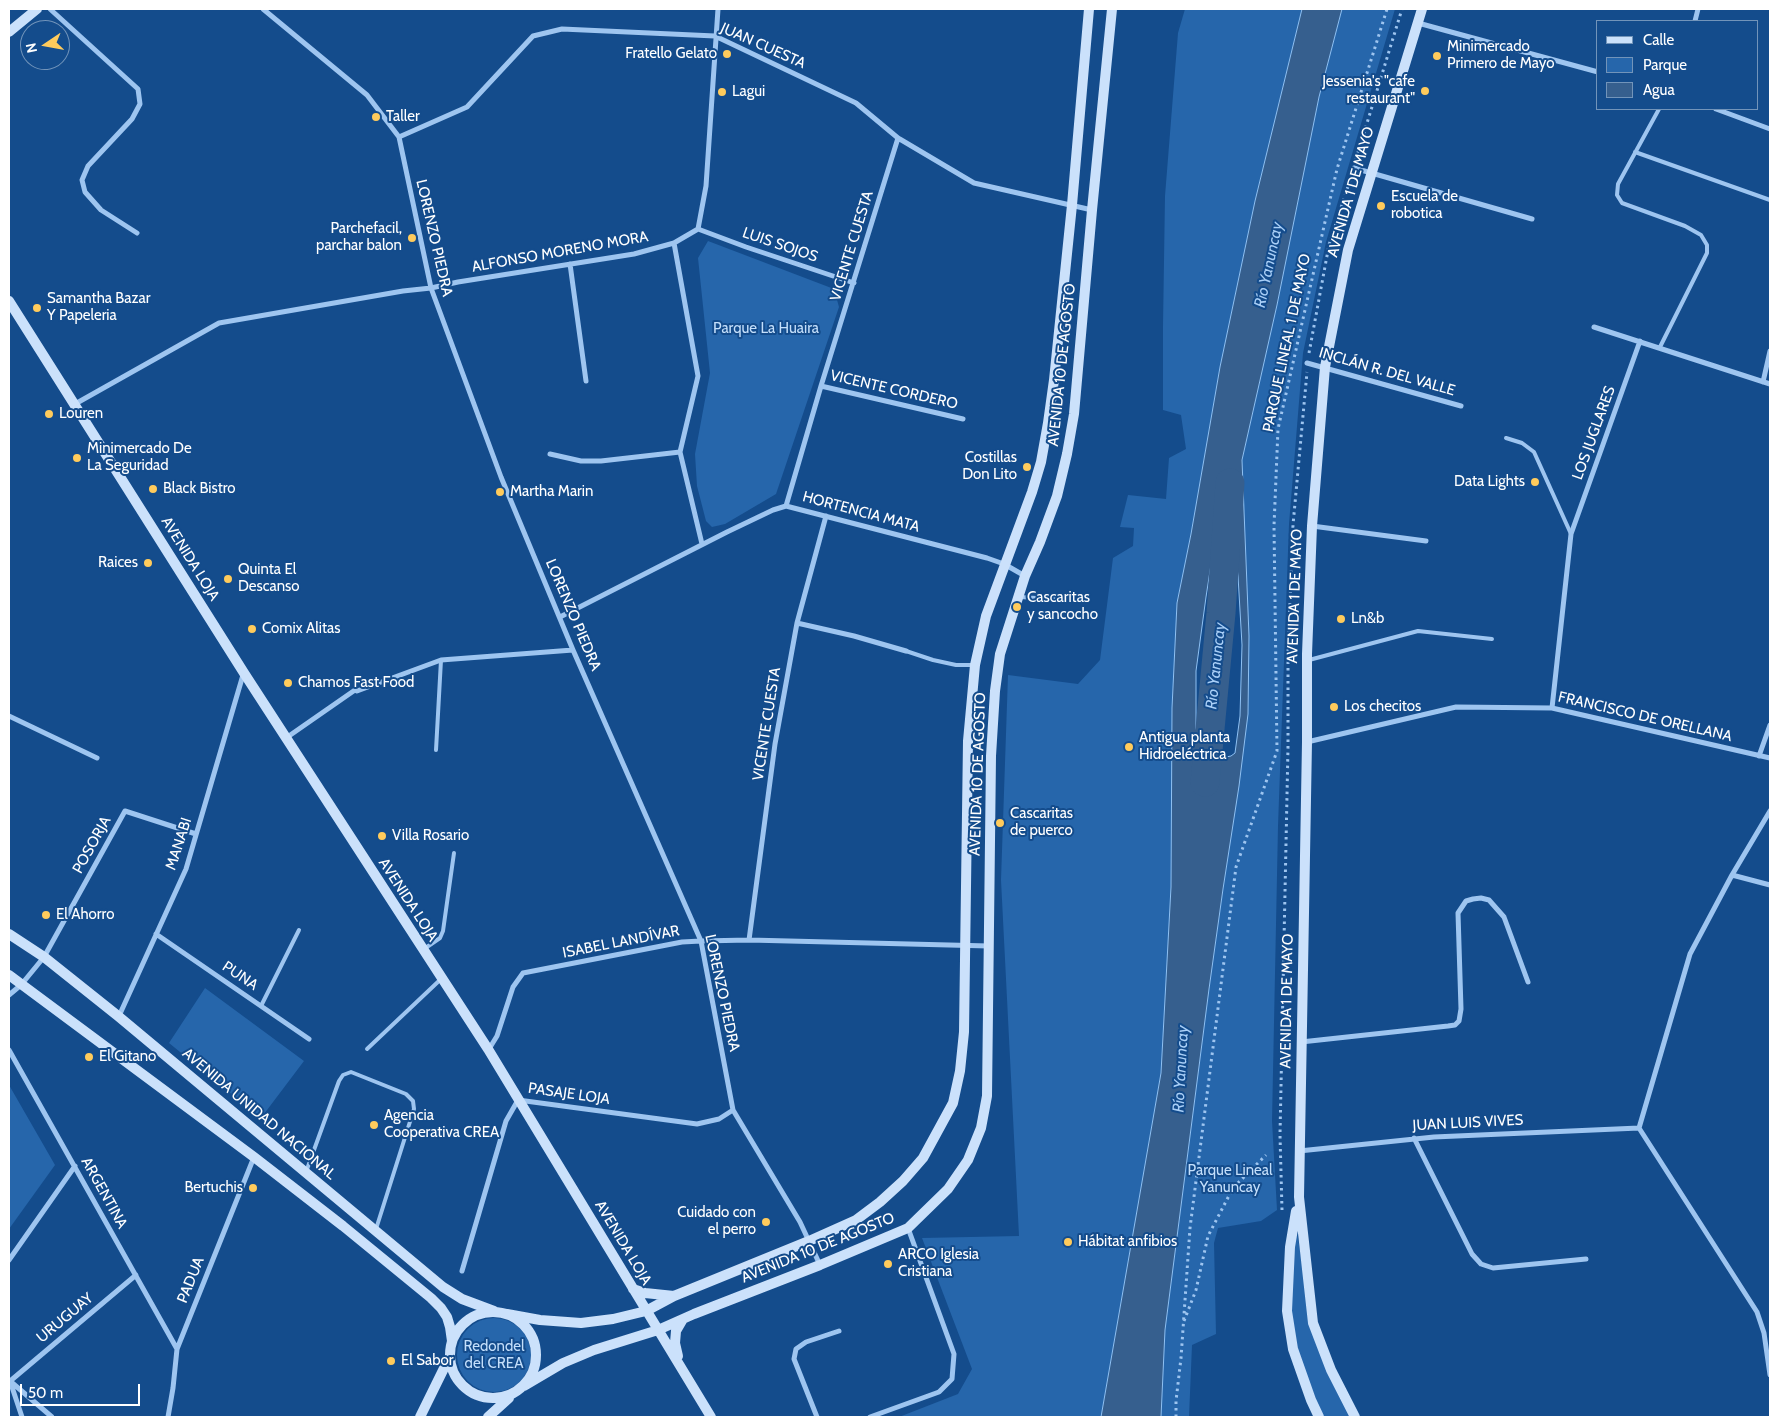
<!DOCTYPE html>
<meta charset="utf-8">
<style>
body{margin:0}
#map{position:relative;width:1779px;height:1426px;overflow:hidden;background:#144c8c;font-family:Cabin,sans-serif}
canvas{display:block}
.frame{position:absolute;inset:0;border:10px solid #fff;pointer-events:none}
.legend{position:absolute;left:1596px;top:20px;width:162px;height:90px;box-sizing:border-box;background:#144c8c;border:1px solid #7294ba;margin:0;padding:6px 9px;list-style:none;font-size:15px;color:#fff}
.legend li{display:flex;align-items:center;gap:10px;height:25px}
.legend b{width:25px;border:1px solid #7294ba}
.north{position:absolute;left:20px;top:20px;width:50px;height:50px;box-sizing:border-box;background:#144c8c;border:1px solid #7294ba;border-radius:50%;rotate:258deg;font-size:14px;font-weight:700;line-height:20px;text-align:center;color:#fff}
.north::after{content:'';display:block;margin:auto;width:18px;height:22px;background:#ffcb5c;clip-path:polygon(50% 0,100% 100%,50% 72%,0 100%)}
.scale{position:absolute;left:20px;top:1384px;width:120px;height:22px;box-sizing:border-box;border:2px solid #fff;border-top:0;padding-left:6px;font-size:15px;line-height:18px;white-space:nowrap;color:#fff;-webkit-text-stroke:4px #144c8c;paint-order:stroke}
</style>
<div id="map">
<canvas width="1779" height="1426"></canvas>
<div class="frame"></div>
<ul class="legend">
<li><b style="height:6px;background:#cbe1fb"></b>Calle</li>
<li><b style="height:14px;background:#2666ab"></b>Parque</li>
<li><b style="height:14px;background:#365f8e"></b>Agua</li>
</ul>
<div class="north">N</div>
<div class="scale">50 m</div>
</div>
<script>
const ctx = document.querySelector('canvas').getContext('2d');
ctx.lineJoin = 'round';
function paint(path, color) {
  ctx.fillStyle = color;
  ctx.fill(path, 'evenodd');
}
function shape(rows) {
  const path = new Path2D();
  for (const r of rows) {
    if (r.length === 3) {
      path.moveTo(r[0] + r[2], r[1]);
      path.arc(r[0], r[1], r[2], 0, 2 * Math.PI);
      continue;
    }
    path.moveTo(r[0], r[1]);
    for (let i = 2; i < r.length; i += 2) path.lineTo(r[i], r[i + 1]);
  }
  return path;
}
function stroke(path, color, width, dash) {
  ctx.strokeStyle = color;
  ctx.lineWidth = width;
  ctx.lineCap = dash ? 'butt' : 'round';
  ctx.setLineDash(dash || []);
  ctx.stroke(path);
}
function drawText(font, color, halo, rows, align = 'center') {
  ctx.font = font + ' Cabin,sans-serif';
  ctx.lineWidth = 4;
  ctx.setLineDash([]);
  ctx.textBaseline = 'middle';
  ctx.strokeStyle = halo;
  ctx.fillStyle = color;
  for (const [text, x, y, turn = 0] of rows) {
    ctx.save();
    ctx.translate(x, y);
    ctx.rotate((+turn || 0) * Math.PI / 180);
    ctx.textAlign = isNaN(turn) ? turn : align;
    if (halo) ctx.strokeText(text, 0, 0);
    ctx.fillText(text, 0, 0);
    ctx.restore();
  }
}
const green = shape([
 [1185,9,1302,9,1255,201,1220,367,1191,534,1177,603,1172,708,1171,887,1161,1073,1101,1417,899,1417,958,1394,972,1369,922,1238,1019,1236,1001,880,1008,675,1078,684,1100,660,1113,558,1133,546,1134,528,1120,527,1128,495,1166,499,1169,458,1186,449,1181,415,1163,410,1163,326,1165,196,1178,33],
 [1342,9,1395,9,1326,242,1303,353,1289,524,1278,826,1272,1121,1277,1210,1261,1221,1218,1228,1214,1243,1216,1334,1192,1345,1189,1417,1161,1417,1165,1330,1209,989,1248,714,1249,636,1242,460,1277,305,1319,97],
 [708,241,834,289,839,307,776,494,725,524,712,527,706,521,697,486,695,454,710,373,698,258],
 [205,988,304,1061,261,1118,169,1043],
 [9,1085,55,1165,9,1229],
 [1296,1226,1312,1324,1352,1417,1322,1417,1296,1348,1290,1310],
 [494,1355,37]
]);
const water = shape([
 [1302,9,1342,9,1319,97,1277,305,1242,460,1249,636,1248,714,1239,786,1223,889,1209,989,1165,1330,1161,1417,1101,1417,1161,1073,1171,887,1172,708,1177,603,1191,534,1220,367,1255,201,1302,9],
 [1221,513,1225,514,1234,542,1238,576,1242,645,1240,716,1235,753,1231,756,1226,757,1201,737,1197,733,1196,728,1196,671,1206,597,1218,519,1221,513]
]);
const river = shape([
 [1205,782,1221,613,1230,483]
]);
const path = shape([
 [1356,159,1402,9],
 [1309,353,1329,245,1351,177],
 [1282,1210,1280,1135,1288,747,1288,654,1293,525,1307,372],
 [1184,1321,1196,1290,1208,1236,1233,1188,1266,1155],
 [1176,1417,1176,1401,1181,1358,1190,1228,1236,867,1277,751,1274,526,1278,429,1337,169,1387,9]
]);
const lane = shape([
 [1659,109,1618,184,1617,195,1622,203,1685,226,1701,235,1707,245,1707,253,1660,347],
 [1635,152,1770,200],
 [1506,438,1522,443,1534,452,1571,534],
 [1020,597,1084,601],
 [906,651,933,660,956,665,974,665],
 [1309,660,1418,631,1492,639],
 [436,750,441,660],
 [424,949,440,938,443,931,454,853],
 [261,1006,299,930],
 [367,1049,441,979],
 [306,1172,339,1081,343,1075,351,1072,406,1094,413,1101,414,1109,376,1229]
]);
const street = shape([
 [50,9,138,89,140,104,132,119,88,166,82,180,85,192,101,210,137,233],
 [263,9,367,95,399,137,431,288,501,477,573,650,701,941,733,1110,800,1222,820,1265],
 [1695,21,1698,9],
 [1418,23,1598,72],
 [1716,109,1770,129],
 [399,137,467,107,533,36,562,29,715,36,856,103,898,138,974,183,1092,210],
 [1354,168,1532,219],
 [698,229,746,247,854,283],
 [674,243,698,376,680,452,702,544],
 [570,264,586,381],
 [1594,327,1770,384],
 [1307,363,1461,406],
 [1763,382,1770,351],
 [821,386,963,419],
 [75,404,219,323,403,291,431,288,458,282,634,254,674,243,698,229,706,186,718,9],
 [550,454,581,461,601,461,680,452],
 [786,506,821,386,898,138],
 [1312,526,1426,541],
 [560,617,727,532,773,510,786,506,987,558,1004,564,1025,576],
 [797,623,854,636,906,651],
 [1552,708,1571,534,1640,341],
 [9,716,97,758],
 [286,738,355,690,357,691,441,660,573,650],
 [1307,742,1456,707,1552,708,1770,758],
 [1759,756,1770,725],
 [1770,811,1732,875,1690,954,1639,1128,1757,1312,1764,1333,1770,1375],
 [1732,875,1770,885],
 [156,934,309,1039],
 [749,940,775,744,797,623,826,516],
 [9,995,21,985,44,957,125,811,196,834],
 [119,1016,186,869,243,675],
 [1301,1042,1448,1026,1455,1025,1459,1021,1461,1009,1458,913,1466,901,1473,899,1481,898,1489,900,1504,917,1528,982],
 [489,1049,497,1036,513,987,523,973,682,942,701,941,749,940,989,946],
 [9,1050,177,1349],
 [1414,1138,1472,1254,1481,1264,1493,1268,1586,1259],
 [1299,1151,1434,1137,1639,1128],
 [9,1260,75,1166],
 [462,1271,506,1121,518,1100,697,1124,719,1119,733,1110],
 [10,1381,52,1417],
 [10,1381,22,1417],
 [9,1382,136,1275],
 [168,1417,173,1388,177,1349,254,1157],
 [817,1417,794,1359,796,1349,806,1342,839,1331],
 [870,1417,939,1392,952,1379,954,1354,908,1228]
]);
const secondary = shape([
 [9,32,37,9],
 [9,301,244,673,488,1049,711,1417],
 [9,934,44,957,118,1016,443,1287,462,1299,494,1311],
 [9,975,254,1157,343,1226,431,1298,441,1308,447,1317,450,1327,452,1341],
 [1296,1211,1290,1247,1287,1311,1293,1349,1311,1400,1319,1417],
 [633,1289,645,1293,674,1296],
 [493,1355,43],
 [507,1314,540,1320,581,1323,613,1319,646,1311,674,1296,809,1241,856,1220,880,1202,903,1181,923,1158,953,1103,960,1071,964,1032,968,741,975,665,986,616,1032,492,1041,462,1048,423,1054,380,1072,205,1089,9],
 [678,1356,675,1343,676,1331,683,1319],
 [524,1386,563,1363,594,1350,658,1330,694,1314,820,1265,908,1228,948,1189,968,1160,981,1128,987,1096,991,756,995,691,1000,654,1025,576,1040,542,1057,496,1067,454,1074,414,1092,210,1112,9],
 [420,1417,450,1356],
 [488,1417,509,1398],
 [1355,1417,1331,1370,1313,1323,1299,1197,1307,742,1307,654,1312,526,1325,367,1348,250,1422,9]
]);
const markers = [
 [727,54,5,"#ffcb5c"],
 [1437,56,5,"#ffcb5c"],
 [1425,91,5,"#ffcb5c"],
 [722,92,5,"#ffcb5c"],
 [376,117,5,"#ffcb5c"],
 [1381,206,5,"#ffcb5c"],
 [412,238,5,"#ffcb5c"],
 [37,308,5,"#ffcb5c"],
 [49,414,5,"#ffcb5c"],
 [77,458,5,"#ffcb5c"],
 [1027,467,5,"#ffcb5c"],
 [1535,482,5,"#ffcb5c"],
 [153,489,5,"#ffcb5c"],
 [500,492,5,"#ffcb5c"],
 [148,563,5,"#ffcb5c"],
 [228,579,5,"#ffcb5c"],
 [1017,607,5,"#ffcb5c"],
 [1341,619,5,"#ffcb5c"],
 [252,629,5,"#ffcb5c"],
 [288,683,5,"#ffcb5c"],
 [1334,707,5,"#ffcb5c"],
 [1129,747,5,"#ffcb5c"],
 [1000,823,5,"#ffcb5c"],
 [382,836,5,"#ffcb5c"],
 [46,915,5,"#ffcb5c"],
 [89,1057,5,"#ffcb5c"],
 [374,1125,5,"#ffcb5c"],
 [253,1188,5,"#ffcb5c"],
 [766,1222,5,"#ffcb5c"],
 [1068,1242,5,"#ffcb5c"],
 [888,1264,5,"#ffcb5c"],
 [391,1361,5,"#ffcb5c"]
];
const streetNames = [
 ["JUAN CUESTA",763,46,24],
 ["AVENIDA 1 DE MAYO",1351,192,-74],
 ["LORENZO PIEDRA",434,238,77],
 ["LUIS SOJOS",780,245,19],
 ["VICENTE CUESTA",852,246,-73],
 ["ALFONSO MORENO MORA",560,252,-10],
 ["PARQUE LINEAL 1 DE MAYO",1287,343,-78],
 ["AVENIDA 10 DE AGOSTO",1062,365,-84],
 ["INCLÁN R. DEL VALLE",1387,372,16],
 ["VICENTE CORDERO",894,390,13],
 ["LOS JUGLARES",1594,433,-70],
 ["HORTENCIA MATA",861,512,15],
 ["AVENIDA LOJA",190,559,58],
 ["AVENIDA 1 DE MAYO",1295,596,-88],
 ["LORENZO PIEDRA",573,615,67],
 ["FRANCISCO DE ORELLANA",1645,717,13],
 ["VICENTE CUESTA",767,724,-81],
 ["AVENIDA 10 DE AGOSTO",978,774,-88],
 ["MANABI",179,844,-72],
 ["POSORJA",92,845,-61],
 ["AVENIDA LOJA",408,900,57],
 ["ISABEL LANDÍVAR",621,942,-11],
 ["PUNA",240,976,34],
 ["LORENZO PIEDRA",722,993,78],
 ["AVENIDA 1 DE MAYO",1287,1001,-89],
 ["PASAJE LOJA",569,1094,8],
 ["AVENIDA UNIDAD NACIONAL",259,1114,40],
 ["JUAN LUIS VIVES",1468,1123,-3],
 ["ARGENTINA",104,1193,61],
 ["AVENIDA LOJA",623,1243,59],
 ["AVENIDA 10 DE AGOSTO",818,1248,-22],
 ["PADUA",191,1280,-68],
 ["URUGUAY",65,1318,-40]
];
const poiNames = [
 ["Minimercado",1447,47],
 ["Primero de Mayo",1447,64],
 ["Fratello Gelato",717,54,"right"],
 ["Jessenia's \"cafe",1415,82,"right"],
 ["restaurant\"",1415,99,"right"],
 ["Lagui",732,92],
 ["Taller",386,117],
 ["Escuela de",1391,197],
 ["robotica",1391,214],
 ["Parchefacil,",402,229,"right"],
 ["parchar balon",402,246,"right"],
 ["Samantha Bazar",47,299],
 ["Y Papeleria",47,316],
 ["Louren",59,414],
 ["Minimercado De",87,449],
 ["La Seguridad",87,466],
 ["Costillas",1017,458,"right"],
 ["Don Lito",1017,475,"right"],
 ["Data Lights",1525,482,"right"],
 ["Black Bistro",163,489],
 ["Martha Marin",510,492],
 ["Raices",138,563,"right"],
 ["Quinta El",238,570],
 ["Descanso",238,587],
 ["Cascaritas",1027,598],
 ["y sancocho",1027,615],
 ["Ln&b",1351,619],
 ["Comix Alitas",262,629],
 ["Chamos Fast Food",298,683],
 ["Los checitos",1344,707],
 ["Antigua planta",1139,738],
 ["Hidroeléctrica",1139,755],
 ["Cascaritas",1010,814],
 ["de puerco",1010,831],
 ["Villa Rosario",392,836],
 ["El Ahorro",56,915],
 ["El Gitano",99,1057],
 ["Agencia",384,1116],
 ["Cooperativa CREA",384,1133],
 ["Bertuchis",243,1188,"right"],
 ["Cuidado con",756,1213,"right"],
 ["el perro",756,1230,"right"],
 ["Hábitat anfibios",1078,1242],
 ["ARCO Iglesia",898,1255],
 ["Cristiana",898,1272],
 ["El Sabor",401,1361]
];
const parkNames = [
 ["Parque La Huaira",766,329],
 ["Parque Lineal",1230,1171],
 ["Yanuncay",1230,1188],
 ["Redondel",494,1347],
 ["del CREA",494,1364]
];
const waterNames = [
 ["Río Yanuncay",1269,265,-78],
 ["Río Yanuncay",1216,666,-84],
 ["Río Yanuncay",1181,1069,-87]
];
paint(green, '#2666ab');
paint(water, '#365f8e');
stroke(water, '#8fc1f3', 1);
stroke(river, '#365f8e', 29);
stroke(path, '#9ec5f0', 3, [2.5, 4]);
stroke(lane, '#9ec5f0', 4);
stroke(street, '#9ec5f0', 5);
stroke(secondary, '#cbe1fb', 10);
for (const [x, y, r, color] of markers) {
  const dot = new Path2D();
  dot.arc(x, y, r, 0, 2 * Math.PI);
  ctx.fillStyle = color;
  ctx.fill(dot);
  stroke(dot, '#144c8c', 2);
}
drawText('15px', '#fff', '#144c8c', streetNames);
drawText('15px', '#fff', '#144c8c', poiNames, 'left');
drawText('15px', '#c4dffb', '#144c8c', parkNames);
drawText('italic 16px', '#a9cff7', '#144c8c', waterNames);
</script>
